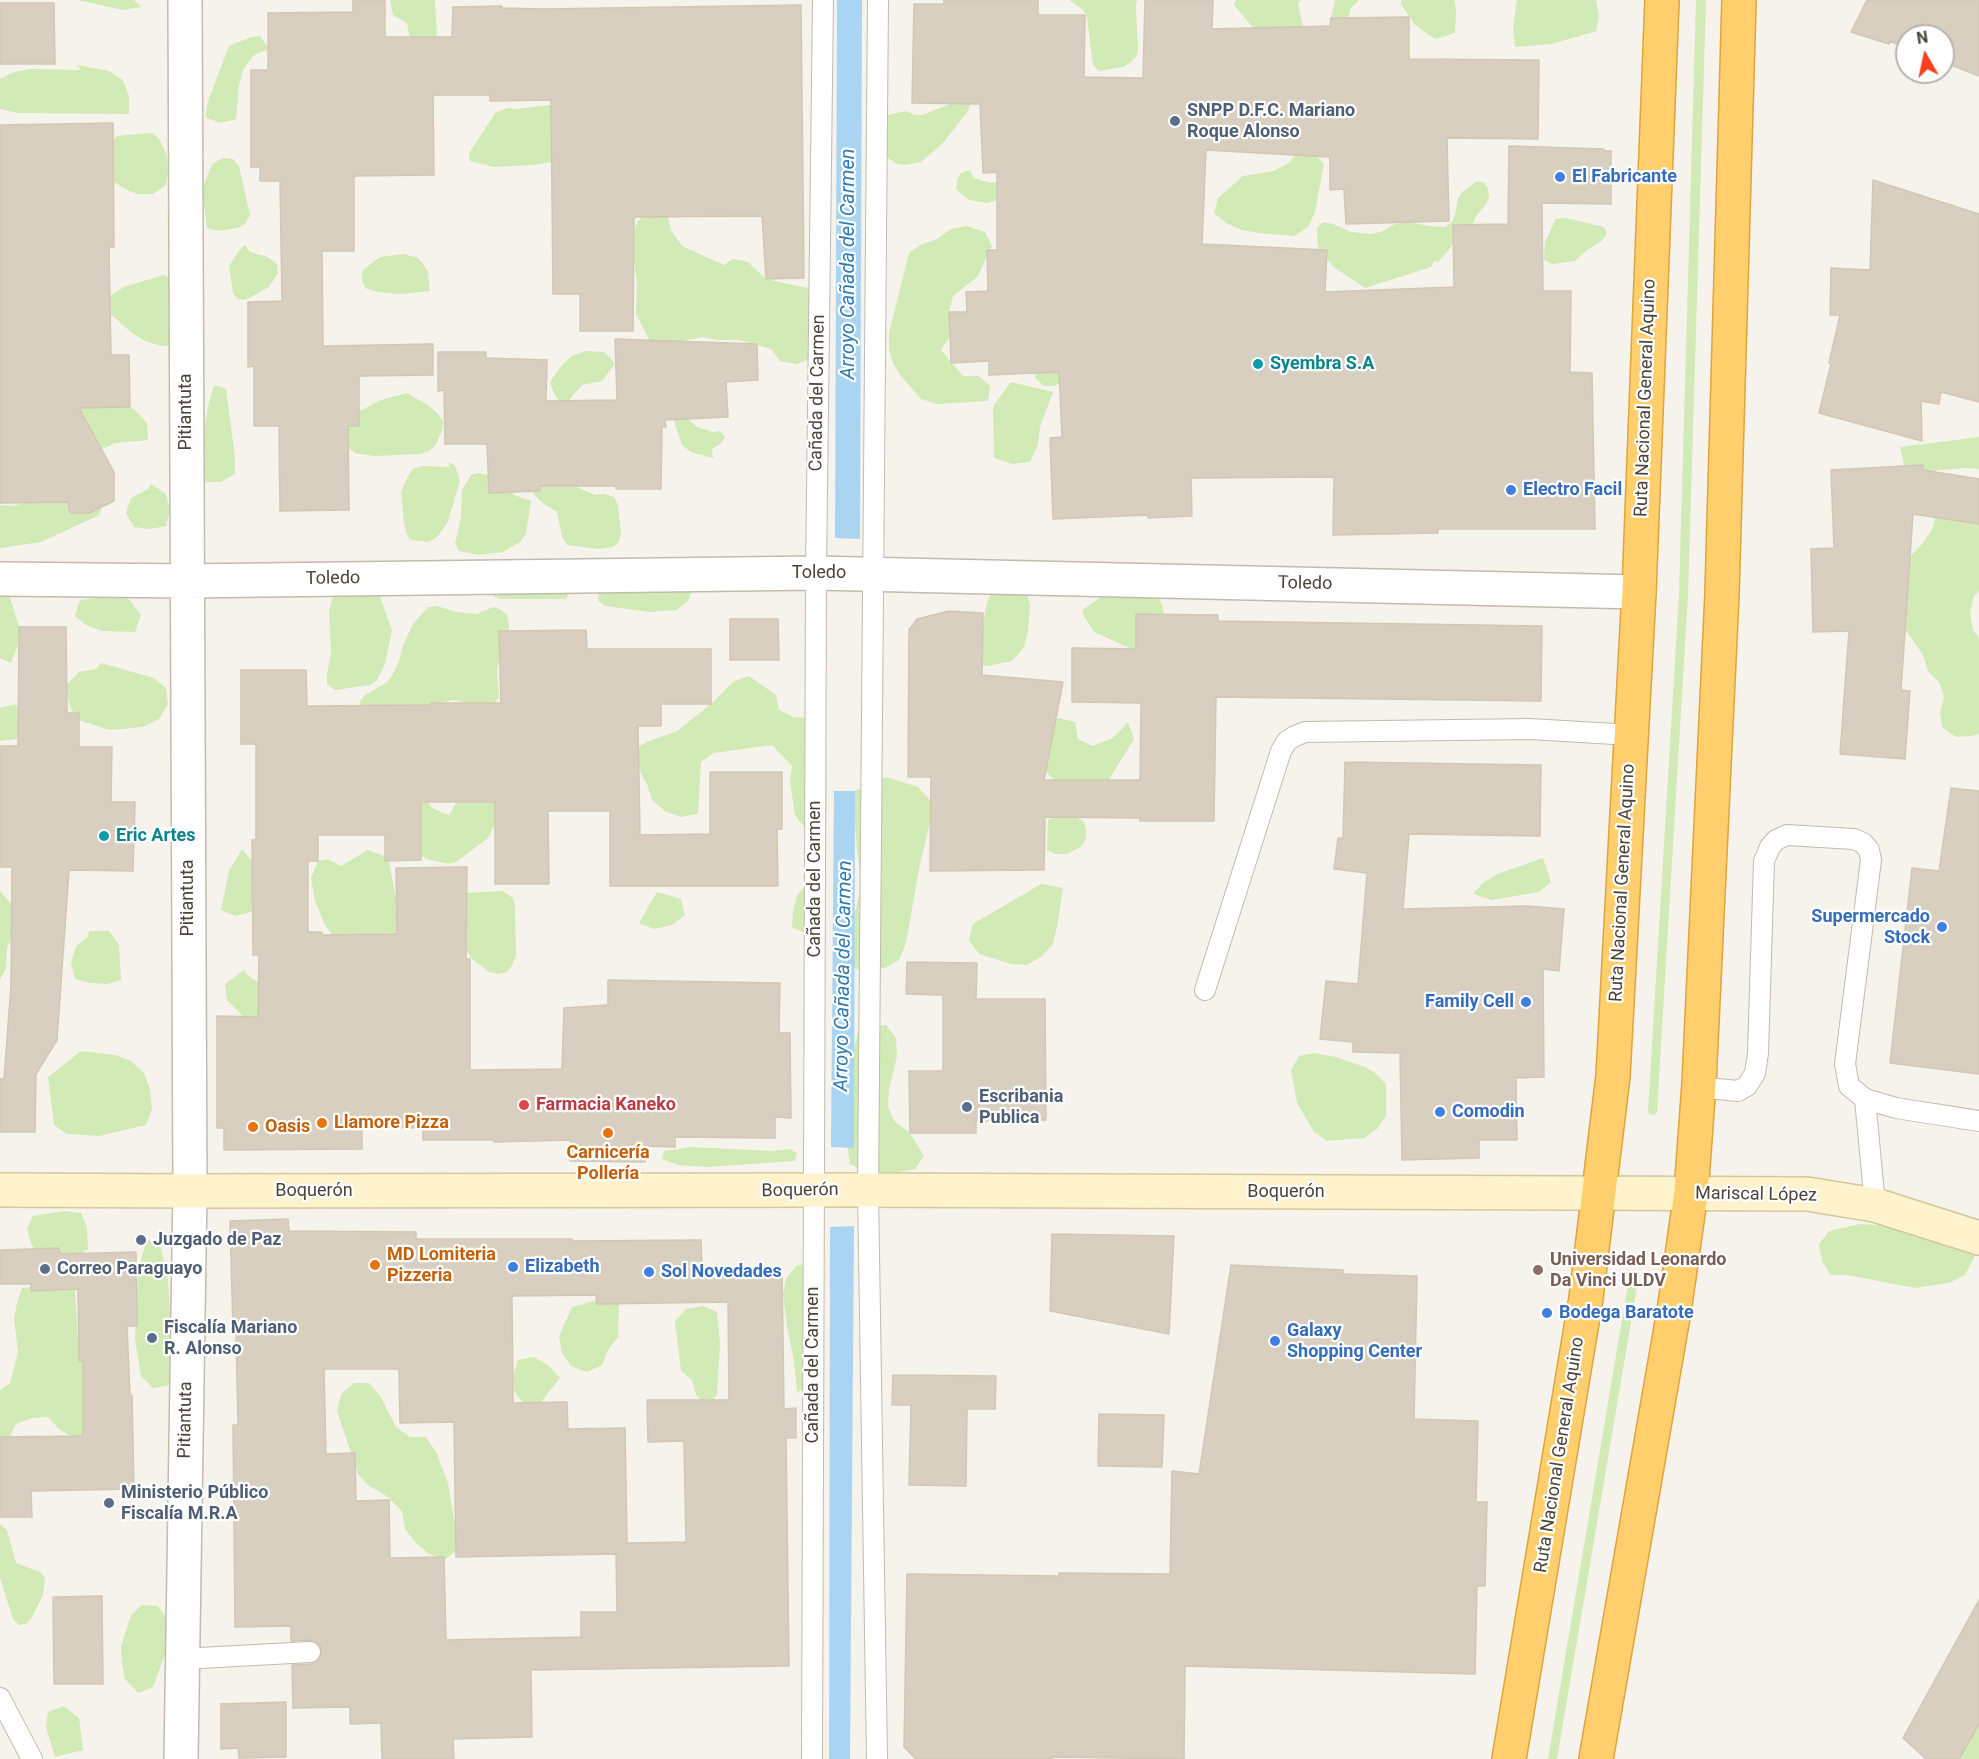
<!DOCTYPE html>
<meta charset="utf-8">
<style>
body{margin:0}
#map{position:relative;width:1979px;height:1759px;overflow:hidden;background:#f6f3ec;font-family:Roboto,sans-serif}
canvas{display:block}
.north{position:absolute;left:1895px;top:24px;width:60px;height:60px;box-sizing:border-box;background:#fff;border:2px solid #b7b4b0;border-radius:50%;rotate:351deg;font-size:16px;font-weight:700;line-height:24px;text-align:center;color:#4b4439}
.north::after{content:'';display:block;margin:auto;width:21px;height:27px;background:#fc3f1d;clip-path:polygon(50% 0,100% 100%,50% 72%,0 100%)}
</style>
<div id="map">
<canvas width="1979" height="1759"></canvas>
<div class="north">N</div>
</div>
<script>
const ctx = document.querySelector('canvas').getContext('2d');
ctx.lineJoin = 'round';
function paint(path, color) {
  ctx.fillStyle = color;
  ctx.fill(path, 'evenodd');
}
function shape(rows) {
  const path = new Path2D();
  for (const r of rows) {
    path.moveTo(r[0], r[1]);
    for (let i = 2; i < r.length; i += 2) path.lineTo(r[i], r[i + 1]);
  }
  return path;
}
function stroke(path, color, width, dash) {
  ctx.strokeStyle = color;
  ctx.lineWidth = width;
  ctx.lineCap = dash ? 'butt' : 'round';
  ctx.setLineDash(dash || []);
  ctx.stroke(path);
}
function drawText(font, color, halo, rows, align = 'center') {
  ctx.font = font + ' Roboto,sans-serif';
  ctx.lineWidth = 4.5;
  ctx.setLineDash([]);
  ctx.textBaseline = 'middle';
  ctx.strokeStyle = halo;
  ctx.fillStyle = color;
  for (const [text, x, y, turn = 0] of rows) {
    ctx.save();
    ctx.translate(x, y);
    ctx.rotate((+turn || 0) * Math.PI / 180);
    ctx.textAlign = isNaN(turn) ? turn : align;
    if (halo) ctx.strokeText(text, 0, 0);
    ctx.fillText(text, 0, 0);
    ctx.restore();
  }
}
const green = shape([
 [77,0,134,0,142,7,123,10],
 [390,0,435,0,440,95,431,97,410,40,407,23,393,15],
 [1069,0,1137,0,1136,7,1138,50,1136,57,1130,63,1123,67,1099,71,1093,65,1087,17,1083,10],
 [1236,0,1301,0,1298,4,1305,35,1265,42,1234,5],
 [1335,0,1359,0,1351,8,1347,23,1338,25,1331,18],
 [1401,0,1454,0,1456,9,1455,33,1436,39,1429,35,1415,25,1401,4],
 [1517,0,1596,0,1599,16,1596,31,1552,44,1515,47,1513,30],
 [1696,0,1706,0,1688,595,1657,1112,1654,1115,1649,1114,1648,1111,1679,594],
 [260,36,269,49,254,55,244,68,239,85,236,119,220,123,205,117,208,101,229,46,251,37],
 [77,65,109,71,123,80,129,96,129,114,17,113,0,109,0,79,14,72,31,69,81,70],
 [971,99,970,106,966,114,941,145,921,162,906,165,897,164,884,155,879,122,888,115,905,111,915,115,923,115,955,102],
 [568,103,574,151,551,162,533,165,494,167,470,161,469,153,496,112,509,108,517,109],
 [150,133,154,134,159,139,166,153,168,170,166,185,153,194,137,194,123,188,110,179,107,149,117,136],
 [1304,143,1324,164,1315,212,1308,227,1294,236,1259,233,1242,230,1226,223,1214,213,1218,198,1243,176,1274,171,1290,162],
 [223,158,233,159,239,166,250,215,245,224,238,228,218,231,207,228,202,190,212,164],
 [970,170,974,178,991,183,1035,174,997,200,987,203,969,200,956,189,957,180,961,173],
 [1476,182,1483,182,1488,188,1489,196,1487,203,1476,216,1472,226,1458,236,1449,250,1437,263,1436,259,1431,267,1365,288,1335,268,1322,254,1318,246,1317,228,1323,222,1333,224,1351,232,1371,234,1380,232,1395,224,1408,222,1429,226,1445,227,1452,222,1455,215,1458,198,1462,192],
 [649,211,667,213,671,230,682,246,724,265,733,259,748,262,766,279,807,288,825,296,811,358,797,364,780,361,771,349,739,340,718,340,703,337,668,344,651,343,636,314,637,283,633,252,632,236,638,221],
 [1566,218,1604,227,1607,234,1602,241,1587,250,1575,261,1552,264,1544,260,1545,242,1556,219],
 [967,226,985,232,992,246,978,276,953,296,949,312,951,320,950,336,941,350,963,376,979,376,990,386,988,401,937,404,921,399,901,376,893,363,889,349,889,333,909,253,922,244,937,239,951,229],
 [245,245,250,252,268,257,277,264,278,273,269,287,245,300,238,299,233,293,229,266,238,252],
 [404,254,418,258,423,264,428,272,430,291,400,294,377,292,365,288,362,280,363,270,380,257],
 [163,275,185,283,177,345,161,346,145,341,132,333,108,312,110,296,124,287],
 [1036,343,1070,378,1054,386,1044,386,1035,378,1039,361],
 [586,351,604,352,613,361,614,365,602,381,582,385,562,408,554,393,550,383,552,379,563,364,572,356],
 [1011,382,1053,392,1040,427,1038,445,1030,462,1013,464,994,458,993,406],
 [214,385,226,389,235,457,235,474,220,482,204,482,199,466,208,406],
 [407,393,428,405,437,413,443,421,442,431,435,446,429,451,420,454,374,456,355,453,348,447,347,430,354,414,381,400],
 [113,402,134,409,147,423,148,440,116,443,102,449,94,448,104,500,99,515,41,542,0,548,0,505,13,506,30,501,77,407],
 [670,409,683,413,695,426,712,432,720,431,725,437,720,444,712,449,713,458,691,452,682,445],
 [1979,437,1979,469,1966,468,1918,472,1904,465,1900,447],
 [448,462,455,465,460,481,447,524,436,538,428,542,411,540,406,533,404,522,401,492,408,476,413,469,422,466,449,467],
 [479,473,496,477,507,490,514,495,531,501,526,534,520,542,503,552,479,555,459,551,455,544,461,517,462,490,471,475],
 [572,481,577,487,595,495,604,494,614,497,618,505,621,533,619,542,613,547,599,549,567,545,562,536,557,512,541,502,532,492,529,484],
 [151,484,166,494,170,510,166,526,150,529,134,527,126,513,131,498,148,489],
 [1979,491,1979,591,1974,596,1970,613,1973,630,1979,638,1979,734,1971,736,1956,737,1942,727,1940,712,1944,697,1939,682,1928,671,1923,655,1895,615,1898,569,1923,543,1932,530,1937,512],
 [0,586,10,597,19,627,18,645,11,663,0,658],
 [994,586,1021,591,1028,597,1030,605,1028,631,1024,647,1012,661,988,666,978,665,979,648,987,602],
 [496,588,572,588,566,599,500,599,493,596],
 [693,588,688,601,676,610,649,612,605,606,598,601,599,593,605,589],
 [374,589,380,597,392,630,385,664,377,680,370,685,335,690,327,684,327,675,331,652,329,611,333,597,341,592],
 [1154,589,1162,605,1166,623,1140,650,1132,649,1094,632,1085,618,1082,610,1110,591],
 [114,596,129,599,141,615,135,632,102,631,86,625,75,616,80,600],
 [437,606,456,612,477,614,493,607,500,609,507,615,509,624,508,640,498,664,497,672,499,697,493,705,486,707,453,700,436,704,423,714,361,709,360,701,365,695,386,683,392,676,399,661,403,645,413,624,428,607],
 [101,663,154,678,166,688,168,704,159,719,143,727,110,730,81,721,71,709,67,695,67,684,79,672,96,669],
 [749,676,776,695,779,710,793,717,810,718,821,730,826,744,827,808,823,825,806,829,795,815,790,782,792,766,772,745,714,753,701,762,698,814,681,817,666,812,652,800,647,784,639,770,634,750,647,742,677,731,711,704,734,681],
 [15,704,21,712,25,738,0,741,0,708],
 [1059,718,1075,722,1078,739,1093,746,1113,738,1128,722,1134,739,1108,781,1060,786,1047,773,1042,757,1043,720],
 [496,757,496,822,488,838,456,862,449,864,426,859,420,854,416,787,432,808,449,815,469,783],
 [886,777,918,787,931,801,931,818,919,869,906,943,899,960,884,968,863,972,848,964,845,949,862,885,857,851,853,798,855,791],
 [1059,815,1076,817,1084,822,1086,829,1086,838,1082,846,1067,854,1055,854,1047,850,1048,820],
 [242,849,252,861,254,911,236,916,221,910,229,871],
 [368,850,384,856,389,862,404,941,335,939,325,925,315,901,311,878,318,861,328,859,341,866],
 [1543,858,1551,882,1539,892,1492,900,1473,894,1483,883,1497,874],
 [810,879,807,934,792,927,793,911,797,896],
 [1041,884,1063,888,1057,927,1053,944,1041,957,1027,965,1011,964,979,954,969,940,973,924],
 [0,891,12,905,12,934,7,949,6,968,0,980],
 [502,891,513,898,515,906,516,956,512,965,507,972,498,974,489,972,472,959,461,941,466,893],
 [657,892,681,899,685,915,672,925,654,929,639,923],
 [89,931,109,931,119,945,121,980,107,984,90,983,75,979,71,963,76,946,88,937],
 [244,970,247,975,278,995,282,1019,246,1019,227,1000,225,984],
 [886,1025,896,1038,897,1056,889,1090,888,1107,894,1121,910,1133,924,1156,915,1169,898,1172,866,1172,850,1164,845,1132,848,1074,858,1032,869,1027],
 [81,1051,115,1055,131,1061,144,1073,150,1089,152,1109,146,1125,99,1136,67,1134,54,1125,48,1077],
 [1314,1053,1336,1057,1365,1067,1375,1073,1386,1084,1386,1116,1377,1129,1364,1138,1327,1141,1314,1132,1297,1103,1291,1070,1299,1056],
 [691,1147,771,1151,790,1149,797,1153,795,1161,707,1167,678,1165,662,1159,664,1151],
 [64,1211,81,1213,87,1228,88,1249,73,1258,41,1256,31,1244,27,1229,33,1216],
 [1908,1221,1979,1248,1965,1275,1949,1283,1915,1288,1847,1275,1831,1275,1822,1261,1819,1244,1829,1231,1860,1224,1878,1225],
 [147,1239,161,1248,168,1280,171,1327,187,1382,153,1388,141,1376,135,1339,138,1270],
 [814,1264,825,1366,810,1386,797,1392,794,1360,787,1327,783,1295,786,1279,797,1265],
 [1633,1276,1638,1278,1638,1281,1557,1759,1548,1759,1629,1278],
 [39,1286,75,1289,78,1342,85,1375,89,1435,72,1437,59,1429,48,1417,32,1418,16,1424,9,1438,0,1446,0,1390,10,1383,18,1352,14,1319,17,1303,22,1288],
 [604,1298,619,1300,618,1337,608,1350,602,1365,587,1372,571,1366,562,1353,559,1336,572,1307],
 [703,1306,717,1312,720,1344,717,1394,708,1408,696,1395,692,1380,681,1371,675,1321,686,1309],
 [534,1357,548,1365,560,1378,541,1402,524,1404,514,1391,513,1375,518,1360],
 [354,1383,369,1383,380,1396,396,1427,410,1437,426,1437,436,1452,448,1483,459,1549,445,1559,429,1554,416,1543,405,1529,402,1511,385,1495,369,1486,358,1474,337,1411,341,1394],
 [0,1524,7,1530,16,1563,40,1572,45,1578,43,1595,32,1617,26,1624,19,1625,13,1619,0,1578],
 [142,1605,158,1606,167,1619,172,1635,153,1687,138,1693,125,1679,122,1664,121,1647,131,1615],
 [1979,1691,1979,1759,1948,1759],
 [64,1706,79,1718,83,1750,55,1757,46,1727,48,1712]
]);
const water = shape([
 [837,0,862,0,860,539,835,538],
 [834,791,855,791,854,1148,831,1147],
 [854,1226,850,1759,829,1759,830,1227]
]);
const building = shape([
 [353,0,385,0,385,37,452,37,453,7,502,6,502,8,544,9,801,5,804,278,766,279,762,216,634,217,633,331,580,331,580,294,553,294,551,100,490,101,490,95,433,95,434,175,354,176,354,251,322,251,323,346,433,344,433,375,359,376,359,426,348,426,349,510,280,511,279,426,254,426,254,366,248,367,248,302,282,301,280,181,260,181,260,167,251,167,251,70,268,70,268,13,353,12,353,0],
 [944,0,1038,0,1038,15,1085,15,1084,77,1143,78,1145,0,1213,0,1212,29,1330,26,1331,18,1409,17,1409,59,1539,60,1538,139,1447,138,1449,221,1346,224,1344,189,1330,190,1330,157,1206,150,1202,244,1327,250,1325,292,1454,287,1453,225,1508,224,1509,146,1604,149,1604,151,1611,151,1611,204,1542,203,1543,291,1571,291,1570,372,1592,373,1595,529,1438,529,1438,533,1333,535,1334,477,1191,478,1192,516,1148,518,1148,515,1053,519,1050,438,1062,437,1059,372,989,375,989,361,951,363,949,312,967,312,966,292,988,291,987,250,997,250,997,172,983,173,980,104,912,103,914,4,944,4,944,0],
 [1867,0,1979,0,1979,76,1943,62,1943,36,1907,36,1907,48,1890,41,1889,44,1851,32,1867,0],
 [0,3,54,3,55,64,0,64,0,3],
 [113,123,114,247,109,247,111,355,129,355,130,407,79,408,114,472,114,501,89,513,70,513,68,502,0,503,0,125,113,123],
 [1873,180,1979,214,1979,402,1941,392,1939,404,1921,401,1922,441,1819,413,1831,364,1829,363,1840,315,1830,315,1831,268,1870,270,1873,180],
 [615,339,757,344,758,380,726,382,728,417,665,420,666,427,662,427,661,489,616,489,616,486,540,486,540,491,489,493,487,444,445,444,444,390,438,391,438,352,486,352,486,358,547,360,546,401,617,400,615,339],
 [1923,465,1923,470,1979,479,1979,524,1913,514,1901,690,1910,691,1905,759,1840,754,1849,631,1813,632,1811,549,1834,548,1831,470,1923,465],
 [949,611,983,613,982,675,1063,682,1044,780,1140,780,1141,703,1072,702,1072,648,1136,649,1136,614,1218,615,1218,621,1542,626,1541,701,1216,697,1214,821,1140,821,1140,818,1045,817,1044,870,930,871,931,777,908,777,909,630,917,619,949,611],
 [730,619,778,619,779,660,730,660,730,619],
 [19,627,66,627,67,713,79,713,79,747,112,747,111,802,135,802,133,871,69,870,57,1040,36,1074,35,1132,0,1132,0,1079,4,1079,11,985,12,867,0,867,0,746,18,746,19,627],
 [586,630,587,649,711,649,711,704,661,704,661,726,638,726,640,835,710,834,710,772,782,772,782,829,777,829,778,886,610,886,610,811,548,811,549,884,495,884,495,802,421,802,421,860,385,861,385,835,318,835,318,861,308,861,308,932,322,932,322,935,397,934,396,868,467,867,466,959,470,959,470,1070,562,1069,564,1008,608,1005,608,980,780,983,779,1033,790,1033,791,1118,775,1117,775,1138,675,1137,675,1147,645,1146,645,1162,570,1161,571,1140,494,1142,494,1140,423,1140,423,1128,362,1127,362,1149,224,1150,224,1128,217,1128,217,1016,258,1017,259,955,253,955,252,840,256,840,256,744,241,744,241,670,306,670,307,706,430,705,430,703,501,703,499,631,586,630],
 [1345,762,1541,765,1540,836,1409,834,1403,909,1528,906,1564,909,1559,971,1543,969,1544,1077,1516,1078,1517,1140,1479,1140,1479,1158,1402,1160,1400,1053,1353,1052,1353,1042,1320,1039,1326,981,1358,984,1367,873,1334,869,1338,838,1343,838,1345,762],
 [1951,788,1979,791,1979,1074,1890,1063,1912,868,1939,871,1951,788],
 [907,962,977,963,976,999,1045,999,1046,1120,976,1121,976,1133,910,1133,909,1071,943,1071,943,995,906,994,907,962],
 [288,1219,289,1231,416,1232,416,1239,572,1239,572,1241,701,1240,702,1269,782,1268,784,1409,796,1408,796,1438,786,1438,789,1666,531,1670,532,1737,453,1739,454,1759,382,1759,381,1723,350,1724,350,1707,293,1708,292,1665,311,1664,317,1662,322,1652,320,1645,310,1640,291,1641,291,1626,235,1627,233,1425,238,1425,236,1329,233,1329,230,1221,288,1219],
 [596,1295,597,1304,728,1302,729,1400,647,1400,648,1442,684,1441,686,1542,627,1543,625,1428,568,1429,567,1402,513,1403,512,1296,596,1295],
 [324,1369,399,1369,400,1423,454,1422,456,1557,616,1554,617,1612,581,1612,581,1637,446,1640,444,1557,390,1558,389,1500,356,1501,355,1453,326,1454,324,1369],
 [1052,1234,1174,1236,1169,1334,1050,1311,1052,1234],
 [59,1248,60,1254,136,1252,137,1326,127,1326,130,1395,132,1395,134,1489,31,1491,32,1517,0,1517,0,1437,83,1436,83,1361,79,1361,78,1289,31,1291,31,1284,0,1284,0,1250,59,1248],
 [1231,1265,1343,1270,1343,1274,1417,1276,1414,1419,1478,1421,1476,1502,1487,1502,1485,1586,1477,1586,1475,1674,1185,1666,1184,1759,1052,1757,1052,1759,916,1759,904,1747,907,1574,1059,1576,1059,1573,1170,1574,1172,1471,1199,1474,1231,1265],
 [893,1375,996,1376,995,1409,967,1409,966,1486,909,1485,911,1405,892,1405,893,1375],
 [1099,1414,1164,1415,1162,1467,1098,1466,1099,1414],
 [102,1596,103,1684,54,1684,53,1597,102,1596],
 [1979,1600,1979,1724,1959,1759,1926,1759,1903,1738,1979,1600],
 [286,1702,286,1757,239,1758,238,1748,221,1749,221,1704,286,1702]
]);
const lane = shape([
 [1205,990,1281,751,1287,741,1295,736,1305,732,1530,729,1631,735],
 [1698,1087,1738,1091,1747,1086,1755,1073,1758,1053,1764,861,1770,847,1776,840,1787,835,1854,839,1863,843,1869,850,1871,860,1845,1064,1849,1086,1865,1099,1896,1108,1979,1121],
 [1865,1099,1875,1205],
 [182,1659,310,1652],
 [0,1698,32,1759],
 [812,1759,816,573,823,0],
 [877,1759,868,1190,878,0]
]);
const street = shape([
 [0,579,187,581,816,573,1639,592],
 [181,1759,190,1191,185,0]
]);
const secondary = shape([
 [0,1190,190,1191,857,1190,1807,1194,1875,1205,1979,1238]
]);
const highway = shape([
 [1509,1759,1586,1298,1613,1076,1639,592,1662,0],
 [1596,1759,1674,1311,1691,1193,1699,1084,1722,594,1739,0]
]);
const markers = [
 [1175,121,6,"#5c6f8a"],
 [1560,177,6,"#3f7fe0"],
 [1258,364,6,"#0f9aa8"],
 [1511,490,6,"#3f7fe0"],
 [104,836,6,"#0f9aa8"],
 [1942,927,6,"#3f7fe0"],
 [1526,1002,6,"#3f7fe0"],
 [524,1105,6,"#e0444e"],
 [967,1107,6,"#5c6f8a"],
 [1440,1112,6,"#3f7fe0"],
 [322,1123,6,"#e8710a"],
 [253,1127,6,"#e8710a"],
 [608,1133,6,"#e8710a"],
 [141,1240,6,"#5c6f8a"],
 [375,1265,6,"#e8710a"],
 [513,1267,6,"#3f7fe0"],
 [45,1269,6,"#5c6f8a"],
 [1538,1270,6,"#8d6e63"],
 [649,1272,6,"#3f7fe0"],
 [1547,1313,6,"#3f7fe0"],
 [152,1338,6,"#5c6f8a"],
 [1275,1341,6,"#3f7fe0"],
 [109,1503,6,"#5c6f8a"]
];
const serviceNames = [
 ["SNPP D.F.C. Mariano",1187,111],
 ["Roque Alonso",1187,132],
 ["Escribania",979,1097],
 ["Publica",979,1118],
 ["Juzgado de Paz",153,1240],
 ["Correo Paraguayo",57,1269],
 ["Fiscalía Mariano",164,1328],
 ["R. Alonso",164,1349],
 ["Ministerio Público",121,1493],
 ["Fiscalía M.R.A",121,1514]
];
const shopNames = [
 ["El Fabricante",1572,177],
 ["Electro Facil",1523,490],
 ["Supermercado",1930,917,"right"],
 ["Stock",1930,938,"right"],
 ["Family Cell",1514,1002,"right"],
 ["Comodin",1452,1112],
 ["Elizabeth",525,1267],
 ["Sol Novedades",661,1272],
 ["Bodega Baratote",1559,1313],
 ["Galaxy",1287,1331],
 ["Shopping Center",1287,1352]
];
const cultureNames = [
 ["Syembra S.A",1270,364],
 ["Eric Artes",116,836]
];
const streetNames = [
 ["Cañada del Carmen",818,393,-89],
 ["Ruta Nacional General Aquino",1646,398,-88],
 ["Pitiantuta",186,412,-90],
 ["Toledo",819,573],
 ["Toledo",333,579,-1],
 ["Toledo",1305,584,1],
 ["Cañada del Carmen",815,879,-90],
 ["Ruta Nacional General Aquino",1623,883,-87],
 ["Pitiantuta",188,898,-90],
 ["Boquerón",314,1191],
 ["Boquerón",800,1191,-1],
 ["Boquerón",1286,1192],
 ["Mariscal López",1756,1195,1],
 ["Cañada del Carmen",813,1365,-90],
 ["Pitiantuta",186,1420,-89],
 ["Ruta Nacional General Aquino",1560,1455,-81]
];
const healthNames = [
 ["Farmacia Kaneko",536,1105]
];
const foodNames = [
 ["Llamore Pizza",334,1123],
 ["Oasis",265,1127],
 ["Carnicería",608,1153,"center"],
 ["Pollería",608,1174,"center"],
 ["MD Lomiteria",387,1255],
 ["Pizzeria",387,1276]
];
const educationNames = [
 ["Universidad Leonardo",1550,1260],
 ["Da Vinci ULDV",1550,1281]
];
const waterNames = [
 ["Arroyo Cañada del Carmen",849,264,-90],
 ["Arroyo Cañada del Carmen",844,976,-89]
];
paint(green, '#d2eab5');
paint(water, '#a9d4f2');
paint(building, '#d8cfc1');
stroke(building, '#d3c7b4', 1.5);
stroke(lane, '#c2bbae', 22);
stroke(street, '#c2bbae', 36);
stroke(secondary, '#d6c79b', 36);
stroke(highway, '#e0a43c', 36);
stroke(lane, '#fff', 20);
stroke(street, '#fff', 33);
stroke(secondary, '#fff3cd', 33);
stroke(highway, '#ffcf6e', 33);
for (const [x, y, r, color] of markers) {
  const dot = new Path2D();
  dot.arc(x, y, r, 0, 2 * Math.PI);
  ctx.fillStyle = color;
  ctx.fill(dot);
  stroke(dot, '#fff', 2);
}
drawText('bold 18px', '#4e5e75', '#fff', serviceNames, 'left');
drawText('bold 18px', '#366cbe', '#fff', shopNames, 'left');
drawText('bold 18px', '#0d838f', '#fff', cultureNames, 'left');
drawText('18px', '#4b4439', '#fff', streetNames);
drawText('bold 18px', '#be3a42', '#fff', healthNames, 'left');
drawText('bold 18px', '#c56008', '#fff', foodNames, 'left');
drawText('bold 18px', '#785e54', '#fff', educationNames, 'left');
drawText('italic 20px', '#2e7ab2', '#fff', waterNames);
</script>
